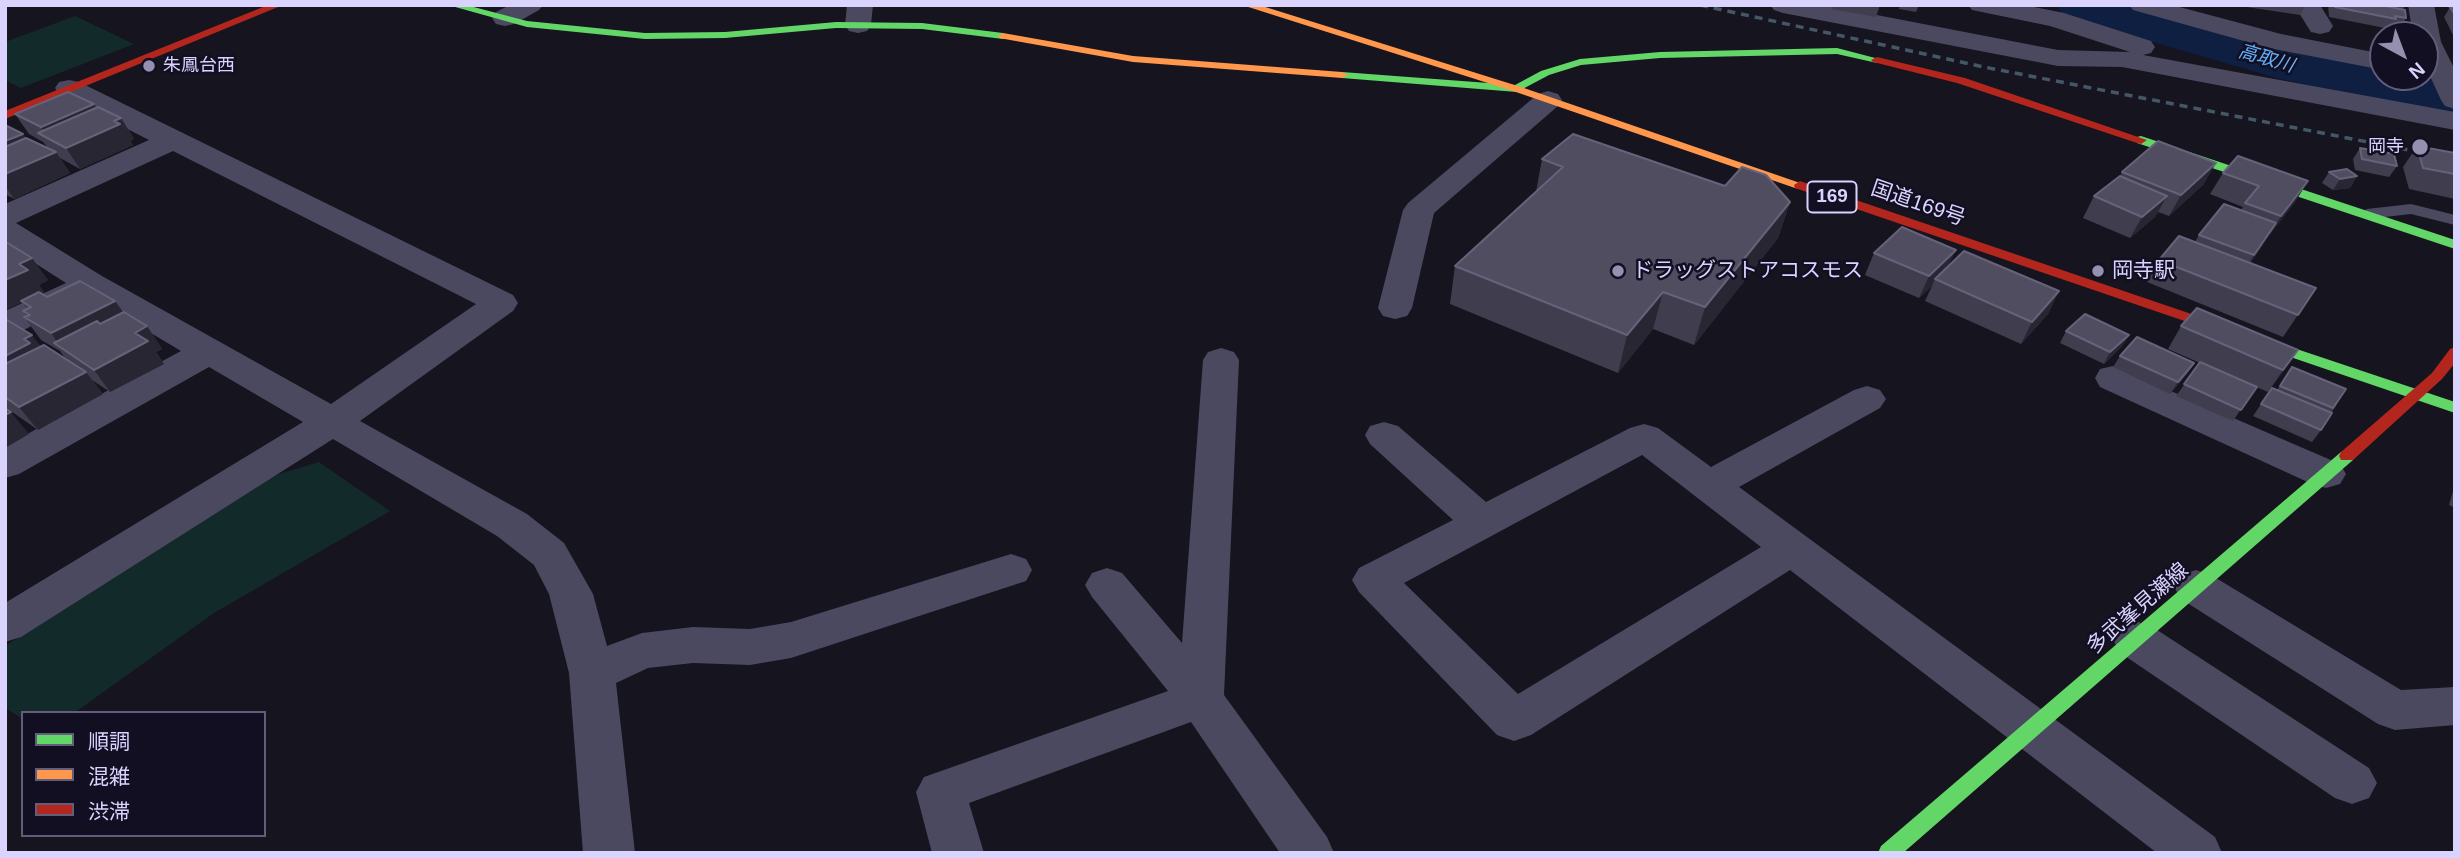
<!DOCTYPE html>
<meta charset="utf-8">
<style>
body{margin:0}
#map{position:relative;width:2460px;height:858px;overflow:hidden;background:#16141e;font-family:Helvetica,"Noto Sans JP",sans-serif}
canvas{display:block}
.frame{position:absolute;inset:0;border:7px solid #d9d3fe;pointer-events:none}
.legend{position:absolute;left:21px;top:711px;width:245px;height:126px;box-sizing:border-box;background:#130f23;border:2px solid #625d7b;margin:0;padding:9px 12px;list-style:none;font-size:21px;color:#d9d3fe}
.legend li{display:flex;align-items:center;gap:14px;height:35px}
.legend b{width:35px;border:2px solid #625d7b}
.north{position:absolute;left:2369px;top:21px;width:70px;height:70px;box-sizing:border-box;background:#130f23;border:2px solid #625d7b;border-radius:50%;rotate:139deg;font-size:19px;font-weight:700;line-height:28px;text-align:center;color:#d9d3fe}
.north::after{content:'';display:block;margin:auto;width:24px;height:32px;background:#9590b0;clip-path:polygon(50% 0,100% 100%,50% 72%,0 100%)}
</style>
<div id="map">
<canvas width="2460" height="858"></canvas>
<div class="frame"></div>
<ul class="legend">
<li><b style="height:9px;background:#63d668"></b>順調</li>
<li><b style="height:9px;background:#ff974d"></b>混雑</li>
<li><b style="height:9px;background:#b3261e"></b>渋滞</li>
</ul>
<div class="north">N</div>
</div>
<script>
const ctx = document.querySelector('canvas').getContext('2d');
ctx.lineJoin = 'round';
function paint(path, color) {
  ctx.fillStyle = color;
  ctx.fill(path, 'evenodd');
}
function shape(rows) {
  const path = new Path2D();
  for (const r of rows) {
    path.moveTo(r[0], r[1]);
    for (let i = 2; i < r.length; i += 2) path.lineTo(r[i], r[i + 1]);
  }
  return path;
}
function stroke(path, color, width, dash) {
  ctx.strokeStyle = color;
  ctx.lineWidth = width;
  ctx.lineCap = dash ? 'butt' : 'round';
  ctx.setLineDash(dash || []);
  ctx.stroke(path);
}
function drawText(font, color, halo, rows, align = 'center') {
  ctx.font = font + ' Helvetica,"Noto Sans JP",sans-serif';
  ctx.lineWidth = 5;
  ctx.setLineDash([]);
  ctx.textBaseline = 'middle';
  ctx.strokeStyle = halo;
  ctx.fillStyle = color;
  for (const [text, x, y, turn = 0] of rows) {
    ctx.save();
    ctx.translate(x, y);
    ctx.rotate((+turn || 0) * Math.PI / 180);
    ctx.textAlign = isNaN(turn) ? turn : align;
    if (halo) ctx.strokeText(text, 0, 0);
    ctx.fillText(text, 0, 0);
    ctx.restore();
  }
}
const green = shape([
 [75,16,134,44,21,88,5,80,5,42],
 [319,462,390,511,214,613,74,713,23,713,23,719,5,708,5,646,276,475]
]);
const river = shape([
 [2056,5,2137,5,2307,53,2383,68,2383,77,2425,77,2425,74,2455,78,2455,112,2373,99,2280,79,2063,16,2056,5]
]);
const lane = shape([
 [2411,204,2455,215,2455,225,2411,214,2367,219,2359,214,2367,209,2411,204]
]);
const street = shape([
 [510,5,543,5,539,10,514,24,505,26,496,24,492,18,496,12,510,5],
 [847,5,873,5,871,25,867,31,858,33,849,31,845,25,847,5],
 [1770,5,1825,5,2058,50,2130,52,2050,26,1972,10,1968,5,2024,5,2064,13,2151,41,2155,47,2151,53,2143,55,2455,112,2455,130,2122,67,2058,66,1783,13,1774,10,1770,5],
 [2129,5,2172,5,2281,34,2383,54,2383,70,2269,48,2133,10,2129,5],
 [2294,5,2320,5,2333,26,2329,32,2320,34,2311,32,2294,5],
 [2408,5,2434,5,2441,42,2455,70,2455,109,2445,106,2441,100,2425,65,2425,35,2413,35,2408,5],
 [69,80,79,82,513,295,518,303,513,311,360,421,527,514,564,543,593,594,607,646,642,633,693,627,750,629,791,622,1011,554,1026,559,1032,570,1026,581,791,658,750,665,693,663,648,668,616,683,635,853,583,853,569,673,549,594,534,565,497,536,333,439,21,637,5,642,5,603,303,422,209,367,19,474,5,478,5,446,181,351,87,295,84,299,18,333,5,336,5,311,66,283,5,244,5,204,149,140,59,94,55,88,59,82,69,80],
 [173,151,476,304,331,404,102,276,16,223,173,151],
 [1548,91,1558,94,1562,100,1558,106,1434,213,1412,308,1407,316,1395,319,1383,316,1378,308,1403,210,1408,203,1538,94,1548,91],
 [1221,348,1234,352,1239,360,1224,695,1327,837,1334,853,1280,853,1191,722,969,803,984,853,932,853,916,792,924,777,1168,691,1092,597,1085,585,1092,573,1107,568,1122,573,1182,643,1203,360,1208,352,1221,348],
 [2113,366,2340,464,2346,474,2340,484,2326,488,2312,484,2100,387,2095,378,2100,369,2113,366],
 [1867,386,1880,390,1886,399,1880,408,1739,487,2215,837,2222,853,2157,853,1790,570,1531,735,1514,741,1497,735,1359,592,1352,580,1359,568,1453,520,1370,444,1365,435,1370,426,1384,422,1398,426,1486,502,1630,428,1644,424,1658,428,1711,467,1854,390,1867,386],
 [1642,455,1761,547,1518,694,1404,583,1642,455],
 [2196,570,2211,575,2401,690,2455,687,2455,725,2395,730,2378,724,2181,599,2174,587,2181,575,2196,570],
 [2135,621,2151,626,2369,768,2377,783,2369,798,2352,804,2335,798,2119,652,2113,639,2119,626,2135,621]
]);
const fast = shape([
 [448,5,466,5,527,21,645,33,725,32,836,22,922,23,1003,33,1008,36,1003,39,922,29,836,28,725,38,645,39,527,27,448,5],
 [1837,48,1883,60,1877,63,1837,54,1660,58,1581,65,1549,75,1517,92,1342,78,1336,75,1342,72,1515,85,1541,71,1580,59,1660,52,1837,48],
 [2141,136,2455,240,2455,249,2137,143,2137,137,2141,136],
 [2210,320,2455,402,2455,413,2205,328,2203,325,2210,320],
 [2347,450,2355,456,2353,460,1903,853,1878,853,1881,846,2341,452,2347,450]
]);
const slow = shape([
 [1242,5,1259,5,1521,87,1806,185,1800,189,1795,188,1513,91,1242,5],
 [1003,33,1133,56,1342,72,1348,75,1342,78,1133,62,999,38,998,36,1003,33]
]);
const jam = shape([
 [268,5,283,5,5,119,5,111,268,5],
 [1877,57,1965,78,2147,140,2141,144,2137,143,1957,83,1873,62,1871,60,1877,57],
 [1800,181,2215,322,2217,325,2210,330,2205,328,1795,188,1794,185,1800,181],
 [2455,347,2455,363,2442,379,2353,460,2341,460,2339,456,2341,452,2432,373,2450,349,2455,347]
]);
const rail = shape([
 [1700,5,1984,67,2455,159]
]);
const wall = shape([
 [1832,5,1880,5,1876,17,1831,9],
 [1900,5,1919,5,1916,12,1899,9],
 [2239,5,2306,5,2300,15,2240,6],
 [2328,5,2405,5,2403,9,2399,9,2406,18,2400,29,2391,27,2390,29,2329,17],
 [2448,5,2455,5,2455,36,2453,35,2444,17,2449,9],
 [94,104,97,108,121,118,134,139,130,141,133,145,80,169,60,158,70,173,14,199,5,194,5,125,23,134,26,138,48,148,43,142,29,134,15,114],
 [2417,146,2455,153,2455,199,2409,189,2403,167],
 [2360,148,2397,166,2389,177,2355,170,2353,159],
 [1542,159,1725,186,1790,202,1778,238,1694,345,1653,329,1618,373,1450,304,1455,266,1536,192],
 [2122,172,2204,184,2169,216,2158,212,2155,217,2130,238,2083,218,2094,196,2119,178],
 [2329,172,2357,176,2350,188,2333,190,2322,183],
 [2223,173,2308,181,2295,202,2267,238,2250,263,2316,288,2283,337,2147,282,2159,260,2195,242,2199,235,2241,210,2243,207,2210,194],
 [5,243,48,280,39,285,44,292,41,293,47,297,115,301,123,312,147,326,162,349,156,352,164,364,110,392,92,380,103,394,38,430,5,407,5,320,41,346,65,358,60,351,41,340,24,317,27,316,23,311,27,309,22,302,7,309,5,308],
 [1874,253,1949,266,2059,291,2048,314,2021,344,1925,301,1932,286,1919,298,1865,275],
 [2181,326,2298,350,2268,392,2256,387,2233,421,2176,396,2200,363,2168,349],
 [2066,331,2129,335,2122,346,2104,364,2060,343],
 [2120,356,2194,363,2187,374,2170,394,2113,367],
 [2292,367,2346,389,2321,430,2312,442,2253,416,2272,388,2277,390],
 [2455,484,2455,508,2449,505]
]);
const shadedWall = shape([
 [94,104,107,125,50,139,41,127],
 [121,118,134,139,130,141,133,145,80,169,66,148],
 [23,134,38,155,5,166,5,141],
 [56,152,70,173,14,199,5,186,5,174],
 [2216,163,2204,184,2169,216,2181,195],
 [2357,176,2350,188,2333,190,2340,179],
 [2308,181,2295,202,2267,238,2281,216],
 [2167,196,2155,217,2130,238,2142,217],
 [1790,202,1778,238,1694,345,1705,307],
 [2276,223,2263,245,2241,277,2254,255],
 [1956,250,1946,271,1935,279,1932,286,1919,298,1929,276],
 [32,258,48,280,39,285,44,292,7,309,5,307,5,280,19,264],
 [2059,291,2048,314,2021,344,2032,322],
 [1663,292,1653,329,1618,373,1627,335],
 [115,301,131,323,62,349,51,333],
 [147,326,162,349,156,352,164,364,110,392,94,370,135,333],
 [32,335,49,357,5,386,5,356,24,339],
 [2129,335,2122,346,2104,364,2110,352],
 [2298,350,2283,372,2268,392,2283,370],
 [2194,363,2187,374,2170,394,2178,382],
 [86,372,103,394,38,430,19,407],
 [11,412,29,434,5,448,5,415]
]);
const building = shape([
 [2335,5,2380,5,2405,10,2406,18,2395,16,2396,19,2335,7,2335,5],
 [2450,7,2455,7,2455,15,2450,7],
 [68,92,94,104,41,127,15,114,68,92],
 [98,107,121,118,114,121,120,124,66,148,38,133,98,107],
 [5,125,23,134,5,141,5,125],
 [1573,134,1725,186,1742,167,1766,175,1790,202,1705,307,1663,292,1627,335,1455,266,1563,167,1542,159,1573,134],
 [26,138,56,152,5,174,5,147,26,138],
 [2158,141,2216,163,2181,195,2122,172,2158,141],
 [2417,146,2455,153,2455,174,2423,168,2417,146],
 [2360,148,2394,154,2397,166,2362,159,2360,148],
 [2238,156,2308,181,2281,216,2245,203,2259,186,2223,173,2238,156],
 [2347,169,2357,176,2340,179,2329,172,2347,169],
 [2120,176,2167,196,2142,217,2094,196,2120,176],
 [2224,204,2276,223,2254,255,2199,235,2224,204],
 [1902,227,1956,250,1929,276,1874,253,1902,227],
 [2179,236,2316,288,2298,315,2159,260,2179,236],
 [6,242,32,258,19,264,28,270,5,280,5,243,6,242],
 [1964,251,2059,291,2032,322,1935,279,1964,251],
 [80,281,115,301,51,333,24,317,30,315,23,311,31,307,21,301,39,292,47,297,80,281],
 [2197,308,2298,350,2283,370,2181,326,2197,308],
 [124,312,147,326,135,333,148,341,94,370,54,343,97,321,100,324,124,312],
 [2085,314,2129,335,2110,352,2066,331,2085,314],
 [5,320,7,320,32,335,24,339,30,343,5,356,5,320],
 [2137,337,2194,363,2178,382,2120,356,2137,337],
 [44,345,86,372,19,407,5,397,5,364,44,345],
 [2200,362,2257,387,2241,410,2184,384,2200,362],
 [2292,367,2346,389,2333,408,2280,386,2292,367],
 [2272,388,2332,413,2321,430,2261,404,2272,388],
 [5,408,11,412,5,415,5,408]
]);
const markers = [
 [149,66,7,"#9590b0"],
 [2420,147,9,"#9590b0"],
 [1618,271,7,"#9590b0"],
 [2098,271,7,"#9590b0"]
];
const farPoinames = [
 ["朱鳳台西",163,66],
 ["岡寺",2404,147,"right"]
];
const farWaternames = [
 ["高取川",2266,59,16]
];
const shields = [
 [1832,197,49]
];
const shieldNames = [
 ["169",1832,197]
];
const streetNames = [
 ["国道169号",1918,204,19],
 ["多武峯見瀬線",2138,609,-41]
];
const poiNames = [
 ["ドラッグストアコスモス",1632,271],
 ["岡寺駅",2112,271]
];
paint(green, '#132a2b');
paint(river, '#0e1f41');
paint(lane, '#4b495f');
paint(street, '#4b495f');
paint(fast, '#63d668');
paint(slow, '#ff974d');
paint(jam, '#b3261e');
stroke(rail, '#445767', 3.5, [8, 6]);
paint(wall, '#403d4e');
paint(shadedWall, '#282633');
paint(building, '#504d61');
stroke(building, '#66627a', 2);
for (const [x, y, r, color] of markers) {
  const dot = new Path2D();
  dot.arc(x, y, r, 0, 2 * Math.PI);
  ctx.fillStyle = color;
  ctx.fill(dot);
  stroke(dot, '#130f23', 2.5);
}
drawText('18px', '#d9d3fe', '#130f23', farPoinames, 'left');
drawText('italic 19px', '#64b0fa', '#130f23', farWaternames);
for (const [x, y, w] of shields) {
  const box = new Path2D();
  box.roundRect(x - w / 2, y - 15.5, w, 31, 5);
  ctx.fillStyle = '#130f23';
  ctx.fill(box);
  stroke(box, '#d9d3fe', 2);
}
drawText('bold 19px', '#d9d3fe', null, shieldNames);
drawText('21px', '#d9d3fe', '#130f23', streetNames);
drawText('21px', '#d9d3fe', '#130f23', poiNames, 'left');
</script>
